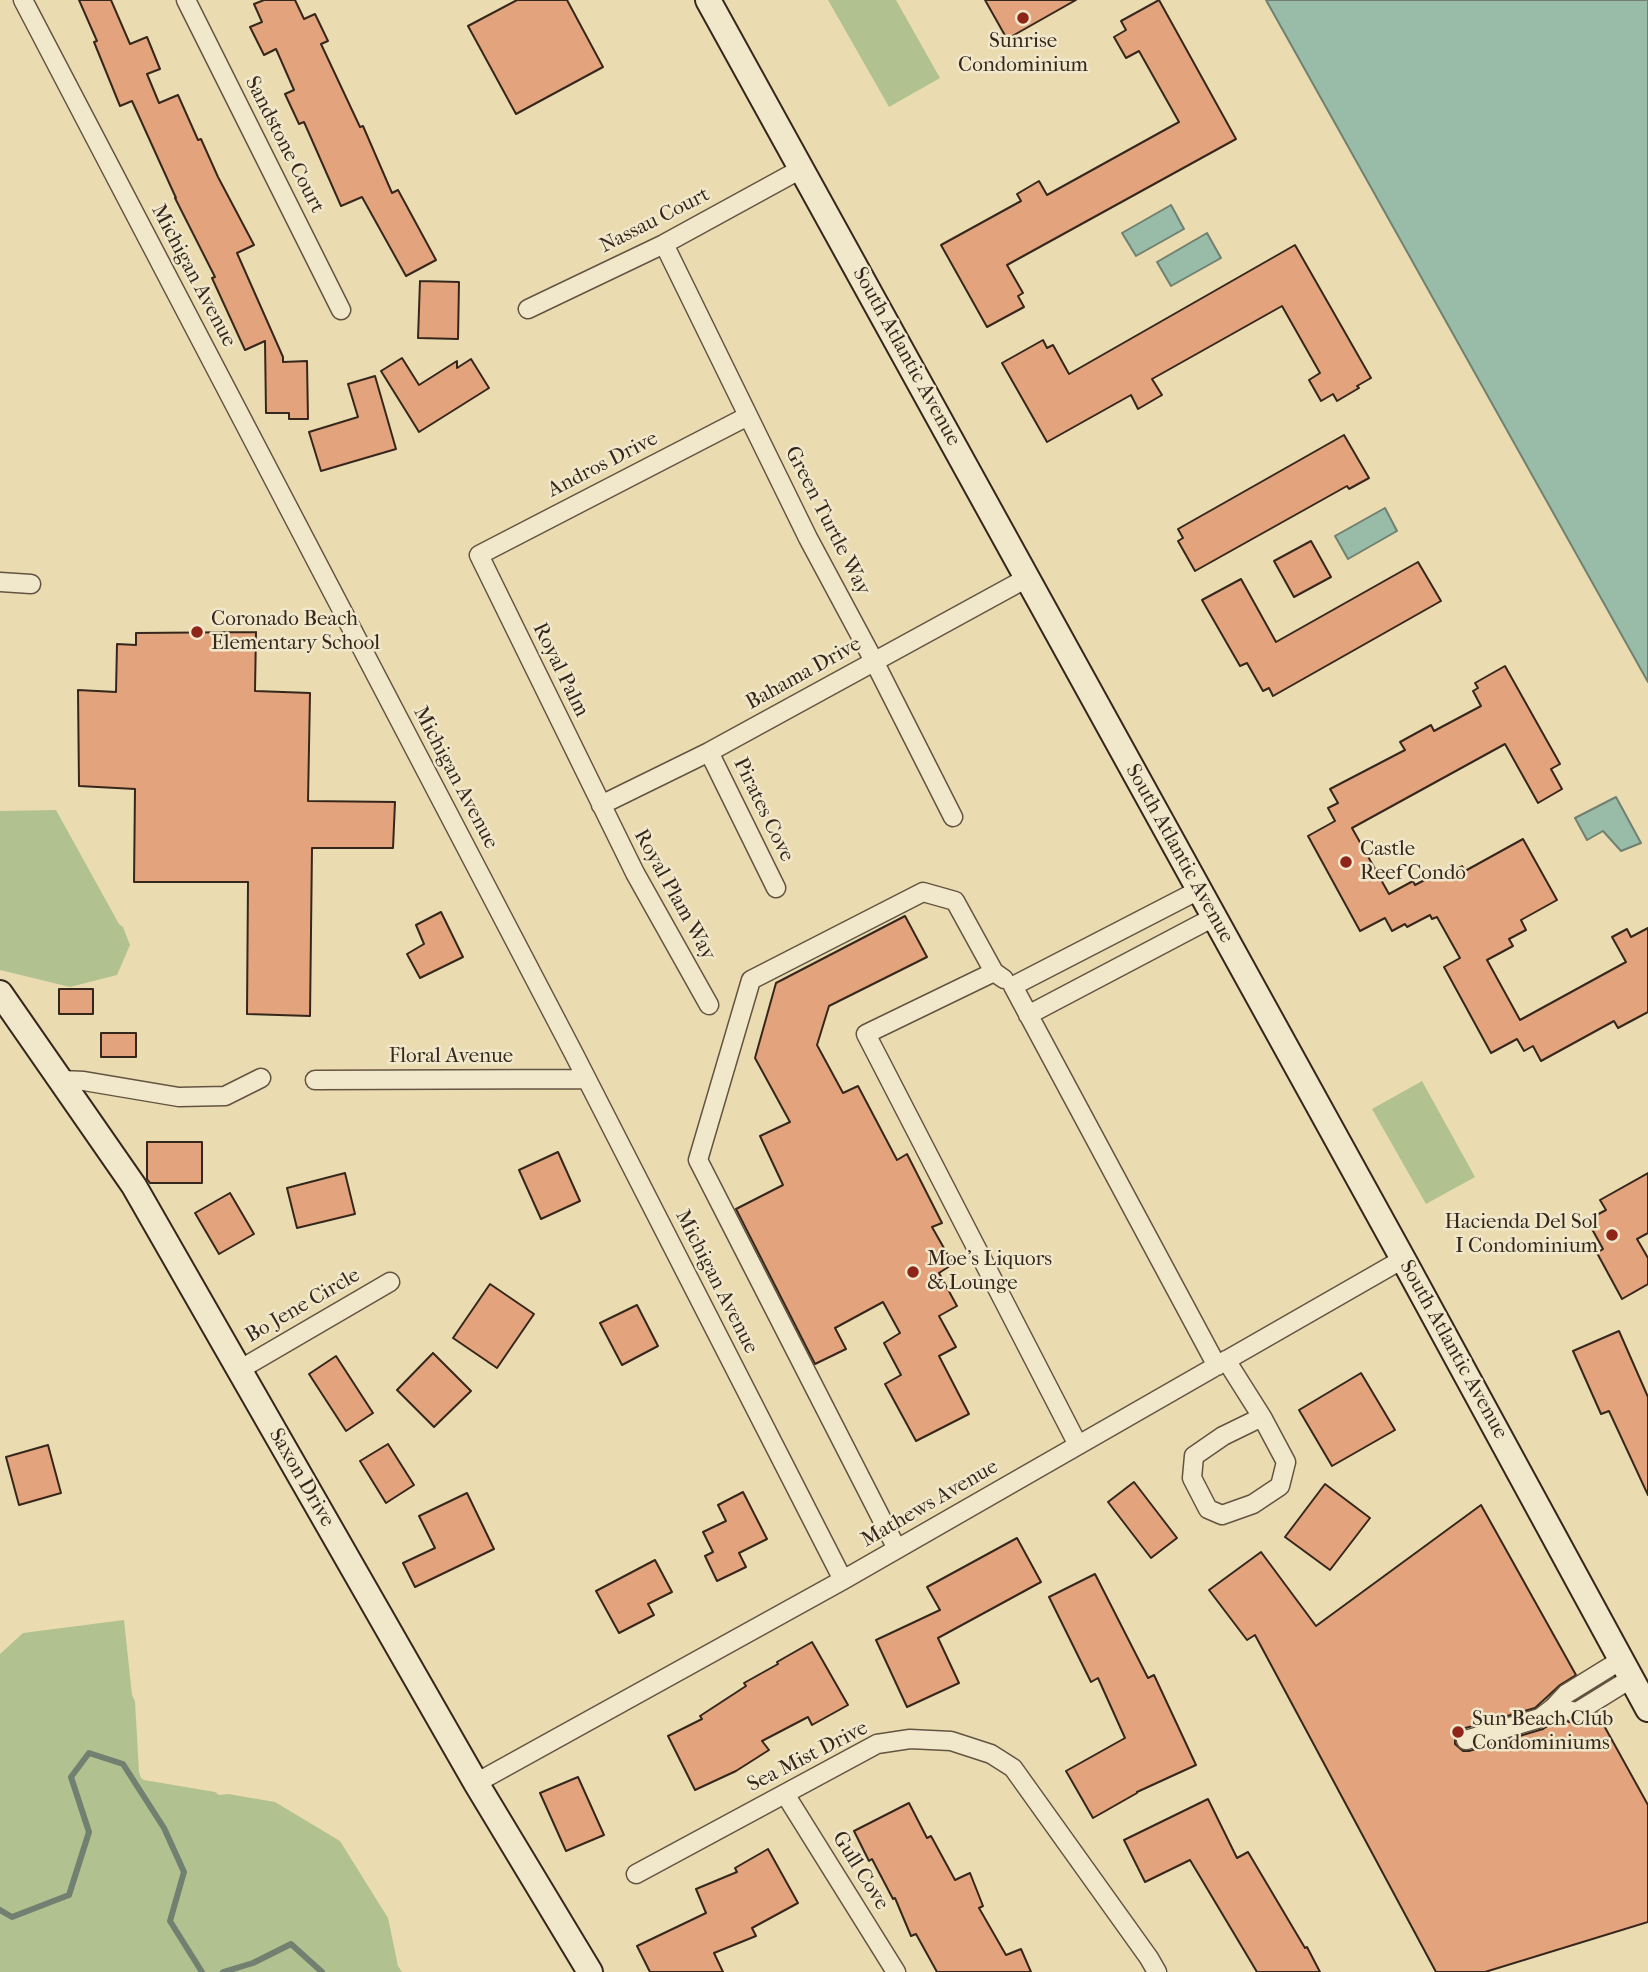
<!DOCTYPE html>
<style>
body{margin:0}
canvas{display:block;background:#eadcb0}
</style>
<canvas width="1648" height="1972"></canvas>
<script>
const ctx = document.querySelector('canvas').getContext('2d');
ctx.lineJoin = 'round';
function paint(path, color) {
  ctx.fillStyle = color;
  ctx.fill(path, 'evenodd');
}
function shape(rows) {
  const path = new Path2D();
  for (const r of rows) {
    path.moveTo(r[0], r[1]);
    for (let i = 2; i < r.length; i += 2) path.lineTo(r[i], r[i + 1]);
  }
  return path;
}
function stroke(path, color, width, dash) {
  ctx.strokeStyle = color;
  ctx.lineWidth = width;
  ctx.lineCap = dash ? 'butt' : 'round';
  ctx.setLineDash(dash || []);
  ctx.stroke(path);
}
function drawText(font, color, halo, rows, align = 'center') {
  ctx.font = font + ' "IM FELL French Canon",serif';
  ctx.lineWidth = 5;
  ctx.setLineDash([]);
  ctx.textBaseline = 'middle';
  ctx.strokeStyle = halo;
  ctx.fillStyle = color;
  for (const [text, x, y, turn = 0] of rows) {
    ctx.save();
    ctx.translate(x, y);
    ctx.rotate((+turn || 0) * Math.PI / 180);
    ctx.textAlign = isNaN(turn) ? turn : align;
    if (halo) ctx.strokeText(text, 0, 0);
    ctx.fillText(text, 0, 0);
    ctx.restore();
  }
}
const green = shape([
 [828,0,896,0,940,78,889,107],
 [56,810,119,924,123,927,130,945,117,975,70,987,0,970,0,811],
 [1422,1081,1475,1177,1426,1204,1372,1109],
 [124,1620,132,1695,135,1701,139,1772,141,1778,144,1780,215,1792,219,1795,228,1794,275,1802,340,1841,388,1918,398,1966,402,1972,0,1972,0,1654,23,1633]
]);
const water = shape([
 [1266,0,1648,0,1648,682,1266,0],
 [1171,205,1184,229,1136,256,1122,233,1171,205],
 [1207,233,1221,258,1171,286,1157,262,1207,233],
 [1385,508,1397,531,1348,559,1335,536,1385,508],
 [1616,797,1641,843,1621,851,1603,831,1587,840,1575,818,1616,797]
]);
const stream = shape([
 [0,1910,12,1917,69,1895,89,1832,71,1777,89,1753,123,1764,164,1828,184,1872,170,1921,202,1972],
 [223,1972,253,1963,291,1944,322,1972]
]);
const building = shape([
 [79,0,111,0,130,44,147,37,160,69,147,74,159,103,178,95,198,140,201,139,218,177,254,245,237,253,283,357,283,362,307,361,308,419,289,419,289,413,266,413,265,341,245,350,212,278,215,277,175,198,176,198,132,101,120,106,94,42,97,41,79,0],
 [264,0,295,0,304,19,315,14,328,41,321,44,360,127,363,126,392,193,398,190,436,260,406,276,362,197,341,206,304,122,299,124,285,94,294,90,276,49,264,55,250,27,262,22,254,4,264,0],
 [517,0,567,0,603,67,516,114,468,26,517,0],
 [985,0,1076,0,1007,39,985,0],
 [1159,0,1236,139,1007,265,1023,293,1018,296,1024,307,987,327,941,245,1021,201,1017,194,1039,181,1047,195,1179,122,1139,51,1126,58,1114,37,1126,30,1121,21,1159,0],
 [1295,245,1371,378,1357,386,1359,388,1337,401,1333,394,1321,401,1309,380,1320,373,1282,306,1152,379,1162,395,1138,409,1131,395,1047,442,1002,363,1043,340,1047,348,1053,345,1069,374,1295,245],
 [420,281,459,282,458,339,418,338,420,281],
 [402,358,419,385,457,361,457,368,471,359,489,388,419,432,381,371,402,358],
 [375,376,396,449,321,471,309,432,358,417,348,384,375,376],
 [1344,435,1369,478,1349,489,1347,486,1195,571,1178,541,1183,538,1178,529,1344,435],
 [1311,541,1331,577,1294,597,1274,561,1311,541],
 [1418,562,1441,601,1273,696,1269,688,1263,691,1247,663,1240,666,1202,600,1241,579,1276,642,1418,562],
 [256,632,255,691,310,693,308,801,395,802,393,848,312,848,310,1016,247,1014,248,882,134,882,135,789,79,786,78,690,116,692,117,644,136,645,136,633,256,632],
 [1505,666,1560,764,1551,769,1562,789,1538,803,1505,744,1352,828,1389,894,1413,881,1415,885,1440,872,1443,877,1462,866,1465,871,1523,839,1557,900,1521,920,1526,930,1509,939,1513,946,1487,960,1520,1020,1626,962,1612,937,1627,929,1631,937,1648,928,1648,1012,1618,1028,1614,1021,1541,1061,1533,1046,1524,1051,1517,1039,1491,1053,1444,967,1460,958,1437,917,1432,919,1430,915,1407,927,1405,924,1392,931,1385,918,1360,931,1308,836,1335,821,1328,808,1338,803,1330,789,1405,750,1400,742,1431,725,1434,731,1481,706,1473,691,1478,688,1475,683,1505,666],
 [441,912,463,957,420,978,407,954,424,944,416,925,441,912],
 [905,916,927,957,829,1006,817,1045,843,1093,858,1086,897,1160,907,1154,942,1223,932,1227,953,1264,939,1273,957,1306,939,1316,956,1347,939,1356,969,1414,916,1441,885,1384,901,1375,884,1343,900,1333,883,1302,835,1328,846,1349,815,1364,736,1209,783,1185,760,1136,790,1122,755,1058,776,983,905,916],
 [59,989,93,989,93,1014,59,1014,59,989],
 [101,1033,136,1033,136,1057,101,1057,101,1033],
 [147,1142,202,1142,202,1183,150,1183,147,1179,147,1142],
 [558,1152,580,1201,541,1219,519,1170,558,1152],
 [345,1173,355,1214,297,1228,287,1188,345,1173],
 [1648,1173,1648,1233,1637,1239,1648,1258,1648,1284,1622,1299,1597,1253,1603,1249,1587,1220,1606,1210,1600,1200,1648,1173],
 [230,1193,254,1234,219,1254,195,1213,230,1193],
 [490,1284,534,1314,497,1368,453,1338,490,1284],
 [637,1305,658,1346,622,1365,600,1323,637,1305],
 [1619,1331,1648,1397,1648,1495,1609,1411,1601,1414,1573,1351,1619,1331],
 [433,1353,471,1391,434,1427,397,1390,433,1353],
 [336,1356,373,1413,346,1431,309,1374,336,1356],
 [1361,1373,1395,1430,1332,1466,1299,1410,1361,1373],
 [388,1444,414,1485,386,1503,360,1461,388,1444],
 [48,1445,61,1493,19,1505,6,1457,48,1445],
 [1134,1482,1177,1538,1151,1558,1108,1502,1134,1482],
 [1325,1484,1370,1518,1330,1570,1285,1537,1325,1484],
 [743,1492,767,1539,739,1553,746,1567,717,1581,705,1556,713,1552,703,1532,726,1521,718,1505,743,1492],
 [467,1493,494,1549,415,1587,403,1563,435,1548,419,1516,467,1493],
 [1481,1505,1576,1675,1560,1685,1535,1708,1462,1729,1455,1737,1455,1744,1463,1751,1469,1751,1543,1729,1556,1720,1576,1723,1583,1722,1597,1713,1648,1805,1648,1922,1485,1972,1436,1972,1255,1635,1247,1640,1209,1590,1261,1552,1316,1626,1481,1505],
 [1017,1538,1041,1582,938,1638,959,1683,907,1707,876,1640,940,1610,927,1587,1017,1538],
 [655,1560,672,1592,648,1604,654,1615,619,1633,596,1591,655,1560],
 [1095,1574,1148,1678,1154,1675,1196,1765,1137,1792,1137,1793,1093,1818,1066,1771,1125,1738,1098,1678,1091,1682,1049,1597,1095,1574],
 [812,1642,848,1705,812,1725,808,1717,762,1741,769,1750,736,1771,695,1790,668,1736,702,1719,700,1716,746,1686,744,1683,778,1664,777,1662,812,1642],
 [578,1777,604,1835,566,1851,540,1793,578,1777],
 [1208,1799,1237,1858,1248,1852,1305,1948,1307,1947,1320,1972,1257,1972,1190,1860,1145,1882,1124,1840,1208,1799],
 [909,1803,927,1838,931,1836,955,1880,970,1873,983,1906,979,1908,1006,1955,1021,1949,1031,1972,937,1972,916,1934,911,1936,895,1898,893,1899,872,1859,869,1861,854,1831,909,1803],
 [768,1849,798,1903,752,1928,756,1936,714,1953,723,1972,650,1972,637,1946,706,1913,696,1889,737,1872,735,1868,768,1849]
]);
const street = shape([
 [23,0,574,1054,843,1580],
 [186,0,341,310],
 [664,244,808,538,874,661,953,817],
 [528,309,664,244,801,169],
 [0,582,31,584],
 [709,752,776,888],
 [601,805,709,752,1027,578],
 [1199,890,1013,986,1217,1366],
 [1004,979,994,972,866,1034,1078,1445],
 [709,1005,635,873,479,555,748,416],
 [1028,1015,1214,917],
 [61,1080,84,1081,179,1097,225,1096,261,1078],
 [315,1080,586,1079],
 [1226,1360,1262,1417,1286,1462,1280,1486,1253,1504,1222,1515,1208,1509,1192,1478,1194,1456,1223,1436,1262,1417],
 [239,1370,390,1282],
 [897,1549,698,1160,751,980,923,892,955,901,994,972],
 [1553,1708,1577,1712,1632,1678],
 [1466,1740,1540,1718,1553,1708,1566,1694,1621,1660],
 [476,1783,843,1580,1403,1259],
 [785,1794,896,1972],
 [636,1874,877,1744,910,1739,951,1741,991,1754,1013,1768,1149,1958,1157,1972]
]);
const secondary = shape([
 [708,0,1403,1259,1648,1709],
 [0,993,134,1186,476,1783,590,1972]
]);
const markers = [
 [1023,18,7,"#8f2418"],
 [197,632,7,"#8f2418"],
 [1346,862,7,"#8f2418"],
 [1612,1235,7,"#8f2418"],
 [913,1272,7,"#8f2418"],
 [1458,1732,7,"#8f2418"]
];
const poiNames = [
 ["Sunrise",1023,42,"center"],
 ["Condominium",1023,66,"center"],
 ["Coronado Beach",211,620],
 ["Elementary School",211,644],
 ["Castle",1360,850],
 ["Reef Condo",1360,874],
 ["Hacienda Del Sol",1598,1223,"right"],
 ["I Condominium",1598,1247,"right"],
 ["Moe's Liquors",927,1260],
 ["& Lounge",927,1284],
 ["Sun Beach Club",1472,1720],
 ["Condominiums",1472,1744]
];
const streetNames = [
 ["Sandstone Court",284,145,63],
 ["Nassau Court",655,221,-27],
 ["Michigan Avenue",193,276,62],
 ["South Atlantic Avenue",906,357,61],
 ["Andros Drive",603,465,-27],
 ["Green Turtle Way",827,521,63],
 ["Royal Palm",560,670,64],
 ["Bahama Drive",804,674,-29],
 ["Michigan Avenue",455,778,62],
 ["Pirates Cove",763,810,64],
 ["South Atlantic Avenue",1179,854,61],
 ["Royal Plam Way",674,895,61],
 ["Floral Avenue",451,1057],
 ["Michigan Avenue",716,1282,63],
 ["Bo Jene Circle",303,1306,-30],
 ["South Atlantic Avenue",1453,1350,61],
 ["Saxon Drive",301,1478,60],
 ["Mathews Avenue",930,1504,-30],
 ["Sea Mist Drive",808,1757,-27],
 ["Gull Cove",860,1871,58]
];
paint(green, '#b1c290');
paint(water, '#98bca7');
stroke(water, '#718070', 2);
stroke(stream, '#718070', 6);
paint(building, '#e3a37c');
stroke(building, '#36271d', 2);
stroke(street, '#635442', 21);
stroke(secondary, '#36271d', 28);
stroke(street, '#f1e8cc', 18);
stroke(secondary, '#f1e8cc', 24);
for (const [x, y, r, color] of markers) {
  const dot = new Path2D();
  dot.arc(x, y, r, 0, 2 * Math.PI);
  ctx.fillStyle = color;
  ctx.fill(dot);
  stroke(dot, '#f1e8cc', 2.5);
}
drawText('21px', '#36271d', '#f1e8cc', poiNames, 'left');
drawText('21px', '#36271d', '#f1e8cc', streetNames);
</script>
